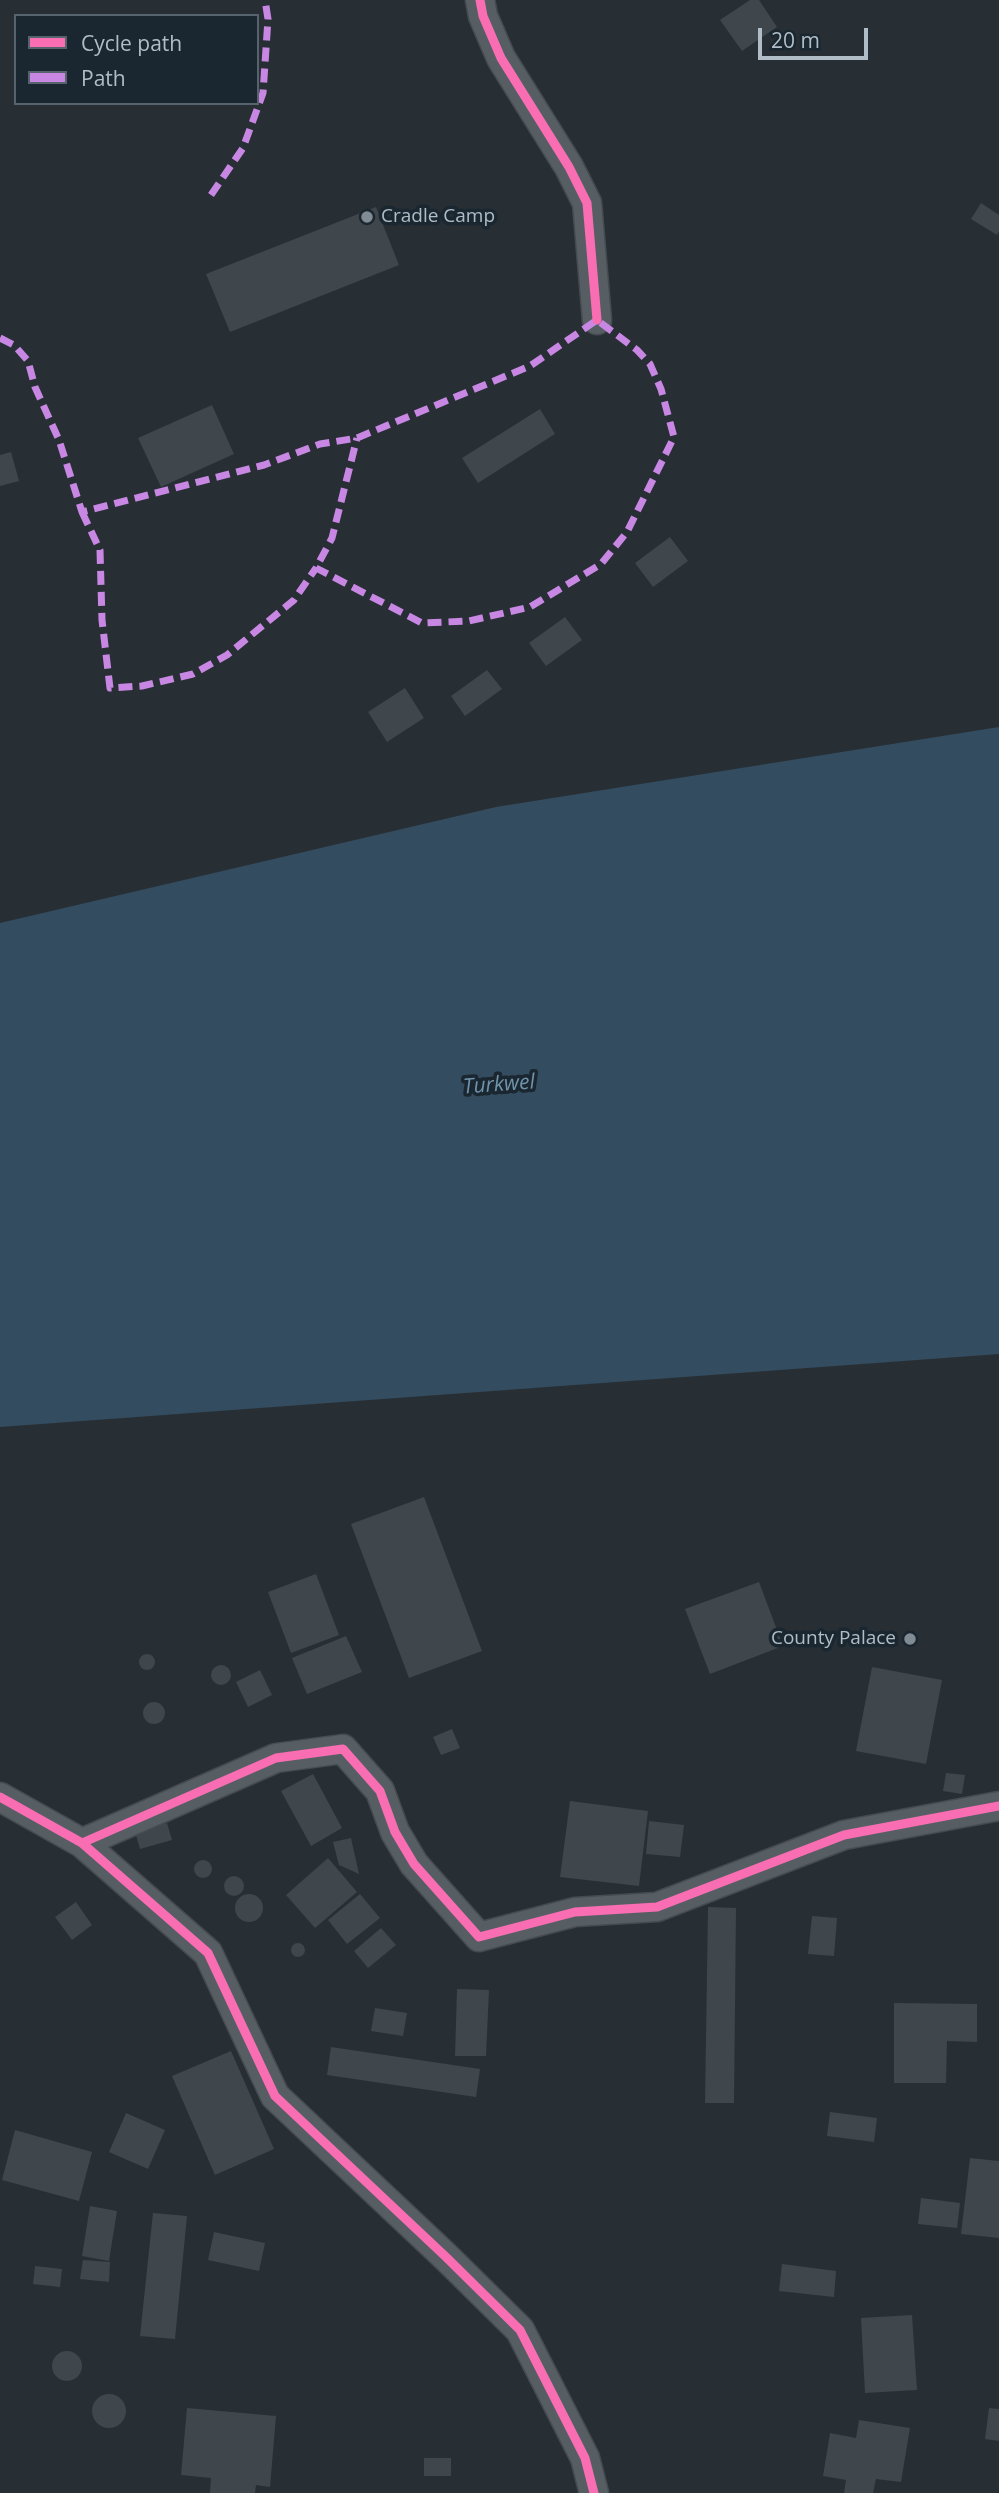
<!DOCTYPE html>
<style>
body{margin:0}
#map{position:relative;width:999px;height:2493px;overflow:hidden;background:#272f35;font-family:"Open Sans",sans-serif}
canvas{display:block}
.legend{position:absolute;left:14px;top:14px;width:245px;height:91px;box-sizing:border-box;background:#1a2730;border:2px solid #56636c;margin:0;padding:9px 12px;list-style:none;font-size:21px;color:#b0bdc7}
.legend li{display:flex;align-items:center;gap:14px;height:35px}
.legend b{width:35px;border:2px solid #56636c}
.scale{position:absolute;left:758px;top:28px;width:110px;height:32px;box-sizing:border-box;border:4px solid #b0bdc7;border-top:0;padding-left:9px;font-size:21px;line-height:24px;white-space:nowrap;color:#b0bdc7;-webkit-text-stroke:5px #1a2730;paint-order:stroke}
</style>
<div id="map">
<canvas width="999" height="2493"></canvas>
<ul class="legend">
<li><b style="height:9px;background:#f96db3"></b>Cycle path</li>
<li><b style="height:9px;background:#c787e3"></b>Path</li>
</ul>
<div class="scale">20 m</div>
</div>
<script>
const ctx = document.querySelector('canvas').getContext('2d');
ctx.lineJoin = 'round';
function paint(path, color) {
  ctx.fillStyle = color;
  ctx.fill(path, 'evenodd');
}
function shape(rows) {
  const path = new Path2D();
  for (const r of rows) {
    if (r.length === 3) {
      path.moveTo(r[0] + r[2], r[1]);
      path.arc(r[0], r[1], r[2], 0, 2 * Math.PI);
      continue;
    }
    path.moveTo(r[0], r[1]);
    for (let i = 2; i < r.length; i += 2) path.lineTo(r[i], r[i + 1]);
  }
  return path;
}
function stroke(path, color, width, dash) {
  ctx.strokeStyle = color;
  ctx.lineWidth = width;
  ctx.lineCap = dash ? 'butt' : 'round';
  ctx.setLineDash(dash || []);
  ctx.stroke(path);
}
function drawText(font, color, halo, rows, align = 'center') {
  ctx.font = font + ' "Open Sans",sans-serif';
  ctx.lineWidth = 7;
  ctx.setLineDash([]);
  ctx.textBaseline = 'middle';
  ctx.strokeStyle = halo;
  ctx.fillStyle = color;
  for (const [text, x, y, turn = 0] of rows) {
    ctx.save();
    ctx.translate(x, y);
    ctx.rotate((+turn || 0) * Math.PI / 180);
    ctx.textAlign = isNaN(turn) ? turn : align;
    if (halo) ctx.strokeText(text, 0, 0);
    ctx.fillText(text, 0, 0);
    ctx.restore();
  }
}
const water = shape([
 [999,727,999,1354,0,1427,0,923,496,807]
]);
const building = shape([
 [750,0,759,0,777,27,742,51,720,20],
 [981,203,999,215,999,231,997,235,971,219],
 [376,207,399,265,230,332,206,274],
 [212,405,234,454,161,487,138,438],
 [540,409,555,434,478,483,462,458],
 [11,452,19,481,0,486,0,455],
 [670,537,688,561,653,587,635,563],
 [565,617,582,640,546,666,529,643],
 [487,670,502,689,465,716,451,696],
 [405,688,424,718,387,742,368,712],
 [424,1497,482,1651,409,1678,351,1524],
 [316,1574,339,1635,291,1653,268,1592],
 [759,1582,783,1646,710,1674,685,1609],
 [346,1636,362,1672,307,1694,292,1658],
 [147,1662,8],
 [221,1675,10],
 [872,1667,942,1680,926,1764,856,1751],
 [260,1670,272,1695,248,1707,236,1682],
 [154,1713,11],
 [452,1729,460,1748,441,1755,433,1737],
 [946,1773,965,1775,962,1794,943,1791],
 [313,1774,342,1828,311,1846,281,1791],
 [570,1801,648,1811,639,1886,560,1877],
 [649,1821,684,1825,680,1857,646,1854],
 [167,1823,172,1840,140,1849,135,1832],
 [351,1838,359,1874,339,1865,333,1842],
 [328,1858,357,1892,315,1928,286,1895],
 [203,1869,9],
 [234,1886,10],
 [360,1894,380,1918,347,1944,328,1920],
 [249,1908,14],
 [76,1902,92,1925,72,1940,55,1917],
 [708,1907,736,1908,734,2103,705,2103],
 [812,1916,837,1918,834,1956,808,1954],
 [381,1928,396,1945,368,1968,354,1951],
 [298,1950,7],
 [457,1989,489,1990,486,2056,455,2056],
 [894,2003,977,2004,977,2042,947,2041,946,2083,894,2083],
 [375,2008,407,2013,403,2036,371,2031],
 [331,2047,480,2069,476,2097,327,2075],
 [231,2051,274,2149,215,2175,172,2076],
 [830,2112,877,2118,874,2142,827,2136],
 [126,2113,165,2130,148,2169,109,2152],
 [15,2130,92,2152,79,2201,2,2180],
 [970,2158,999,2161,999,2238,961,2234],
 [921,2198,960,2203,957,2228,918,2224],
 [90,2206,117,2211,109,2261,82,2256],
 [153,2213,187,2216,175,2339,140,2336],
 [214,2232,265,2243,259,2271,208,2260],
 [83,2260,110,2262,109,2282,80,2279],
 [782,2264,836,2271,834,2297,779,2291],
 [35,2266,62,2269,60,2287,33,2284],
 [912,2315,917,2390,865,2393,861,2318],
 [67,2366,15],
 [109,2411,17],
 [187,2408,276,2416,270,2487,256,2485,255,2493,210,2493,211,2478,181,2475],
 [989,2408,999,2409,999,2441,985,2439],
 [859,2420,910,2428,901,2482,876,2479,873,2493,844,2493,846,2480,823,2476,830,2433,856,2438],
 [424,2458,451,2458,451,2476,424,2476]
]);
const minor = shape([
 [480,0,483,16,501,58,569,167,587,203,597,320],
 [0,1797,82,1843,208,1953,275,2096,446,2257,520,2330,585,2458,594,2493],
 [82,1843,276,1758,343,1749,380,1791,395,1832,414,1864,479,1937,575,1912,657,1907,844,1835,999,1806]
]);
const quiet = shape([
 [211,195,243,148,263,93,268,19,265,0],
 [0,338,14,345,28,361,35,387,59,440,82,512,264,465,320,444,357,438,530,366,597,320,637,350,650,364,661,389,674,437,627,532,601,564,530,607,469,621,422,623,316,568,332,538,357,438],
 [82,512,100,550,102,620,110,688,142,686,193,674,227,655,294,600,316,568]
]);
const cycleway = shape([
 [480,0,483,16,501,58,569,167,587,203,597,320],
 [0,1797,82,1843,208,1953,275,2096,446,2257,520,2330,585,2458,594,2493],
 [82,1843,276,1758,343,1749,380,1791,395,1832,414,1864,479,1937,575,1912,657,1907,844,1835,999,1806]
]);
const markers = [
 [367,217,7,"#808b94"],
 [910,1639,7,"#808b94"]
];
const poiNames = [
 ["Cradle Camp",381,217],
 ["County Palace",896,1639,"right"]
];
const waterNames = [
 ["Turkwel",499,1085,-4]
];
paint(water, '#344c5f');
paint(building, '#3f464c');
stroke(minor, '#454b50', 31);
stroke(minor, '#575e63', 28);
stroke(quiet, '#c787e3', 7, [14, 7]);
stroke(cycleway, '#f96db3', 9);
for (const [x, y, r, color] of markers) {
  const dot = new Path2D();
  dot.arc(x, y, r, 0, 2 * Math.PI);
  ctx.fillStyle = color;
  ctx.fill(dot);
  stroke(dot, '#1a2730', 2.5);
}
drawText('19px', '#b0bdc7', '#1a2730', poiNames, 'left');
drawText('italic 21px', '#7093ab', '#1a2730', waterNames);
</script>
